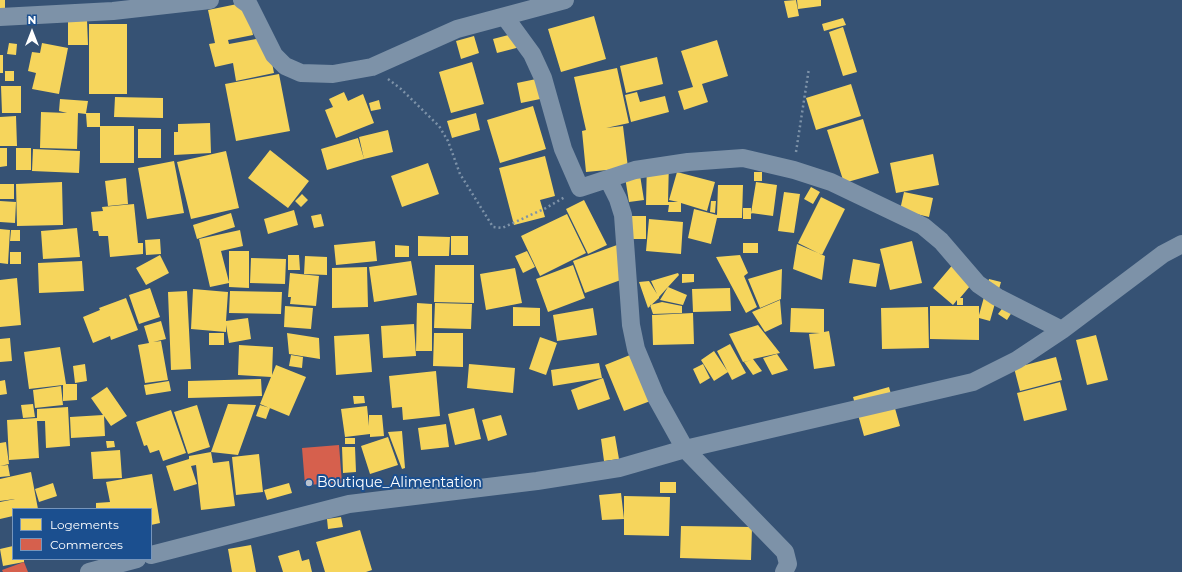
<!DOCTYPE html>
<style>
body{margin:0}
#map{position:relative;width:1182px;height:572px;overflow:hidden;background:#365274;font-family:Montserrat,sans-serif}
canvas{display:block}
.legend{position:absolute;left:12px;top:508px;width:140px;height:52px;box-sizing:border-box;background:#1b4f8f;border:1px solid #7695bc;margin:0;padding:5px 7px;list-style:none;font-size:12px;color:#fff}
.legend li{display:flex;align-items:center;gap:8px;height:20px}
.legend b{width:20px;border:1px solid #7695bc}
.north{position:absolute;left:12px;top:12px;width:40px;height:40px;-webkit-text-stroke:3px #1b4f8f;paint-order:stroke;rotate:0deg;font-size:11px;font-weight:700;line-height:16px;text-align:center;color:#fff}
.north::after{content:'';display:block;margin:auto;width:14px;height:18px;background:#fff;clip-path:polygon(50% 0,100% 100%,50% 72%,0 100%)}
</style>
<div id="map">
<canvas width="1182" height="572"></canvas>
<ul class="legend">
<li><b style="height:11px;background:#f6d55c"></b>Logements</li>
<li><b style="height:11px;background:#d6604d"></b>Commerces</li>
</ul>
<div class="north">N</div>
</div>
<script>
const ctx = document.querySelector('canvas').getContext('2d');
ctx.lineJoin = 'round';
function paint(path, color) {
  ctx.fillStyle = color;
  ctx.fill(path, 'evenodd');
}
function shape(rows) {
  const path = new Path2D();
  for (const r of rows) {
    path.moveTo(r[0], r[1]);
    for (let i = 2; i < r.length; i += 2) path.lineTo(r[i], r[i + 1]);
  }
  return path;
}
function stroke(path, color, width, dash) {
  ctx.strokeStyle = color;
  ctx.lineWidth = width;
  ctx.lineCap = dash ? 'butt' : 'round';
  ctx.setLineDash(dash || []);
  ctx.stroke(path);
}
function drawText(font, color, halo, rows, align = 'center') {
  ctx.font = font + ' Montserrat,sans-serif';
  ctx.lineWidth = 4;
  ctx.setLineDash([]);
  ctx.textBaseline = 'middle';
  ctx.strokeStyle = halo;
  ctx.fillStyle = color;
  for (const [text, x, y, turn = 0] of rows) {
    ctx.save();
    ctx.translate(x, y);
    ctx.rotate((+turn || 0) * Math.PI / 180);
    ctx.textAlign = isNaN(turn) ? turn : align;
    if (halo) ctx.strokeText(text, 0, 0);
    ctx.fillText(text, 0, 0);
    ctx.restore();
  }
}
const homes = shape([
 [0,0,5,0,5,10,0,10],
 [796,0,799,16,788,18,784,1],
 [797,0,821,0,821,6,798,9],
 [247,2,253,35,228,40,229,44,267,37,274,73,236,81,233,63,215,67,209,44,215,43,208,10],
 [594,16,606,59,561,72,548,29],
 [843,18,846,25,824,31,822,24],
 [68,20,87,20,88,45,68,45],
 [89,24,127,24,127,94,89,94],
 [843,27,857,72,843,76,829,32],
 [520,32,524,46,497,53,493,39],
 [474,36,479,53,461,59,456,41],
 [717,40,728,76,702,84,708,102,684,110,678,91,693,87,681,51],
 [9,43,17,44,16,55,7,54],
 [42,43,68,48,59,94,32,89,36,73,28,71,32,52,40,53],
 [0,55,3,55,3,73,0,73],
 [657,57,663,84,626,93,620,66],
 [472,62,484,104,451,113,439,72],
 [617,68,629,123,606,128,623,126,628,168,586,172,582,131,586,130,574,77],
 [5,71,14,71,14,81,5,81],
 [279,74,290,131,236,141,225,84],
 [541,78,545,98,521,103,517,83],
 [851,84,861,116,816,130,806,98],
 [1,86,21,86,21,113,2,113],
 [344,92,348,101,363,94,374,123,336,138,325,110,333,107,329,99],
 [637,92,640,102,665,96,669,112,631,122,625,95],
 [115,97,163,98,163,118,114,117],
 [60,99,88,101,86,113,100,113,100,127,87,127,86,114,78,113,77,149,40,148,41,112,67,113,59,111],
 [379,100,381,109,371,111,369,103],
 [533,106,546,149,500,163,487,120],
 [476,113,480,130,452,138,447,121],
 [16,116,17,146,0,146,0,117],
 [863,119,879,173,844,183,827,130],
 [210,123,211,153,174,155,174,132,178,132,178,124],
 [100,126,134,126,134,163,100,163],
 [138,129,161,129,161,158,138,158],
 [388,130,393,152,364,159,359,137],
 [358,138,364,159,327,170,321,149],
 [0,148,7,148,7,166,0,167],
 [16,148,31,148,31,170,16,170],
 [33,149,80,151,79,173,32,171],
 [270,150,309,181,288,208,248,178],
 [226,151,239,208,191,219,177,162],
 [933,154,939,185,896,193,890,163],
 [545,156,555,196,540,200,545,217,514,225,499,168],
 [647,160,669,161,668,202,678,202,669,200,677,172,715,182,707,211,681,203,681,212,668,212,669,205,646,205],
 [174,161,184,213,147,219,138,168],
 [428,163,439,194,402,207,391,176],
 [754,172,762,172,762,181,754,181],
 [640,175,644,200,629,202,625,177],
 [126,178,128,204,108,206,105,181],
 [62,182,63,225,17,226,16,184],
 [756,182,777,185,773,216,751,213],
 [0,184,14,184,14,199,0,199],
 [718,185,743,185,742,218,717,218,711,244,688,238,694,209,717,215],
 [811,187,820,192,813,204,804,199],
 [784,192,800,194,794,233,778,231],
 [904,192,933,198,929,217,900,210],
 [302,194,308,200,301,207,295,201],
 [821,197,845,209,822,255,798,243],
 [584,200,607,245,588,254,566,209],
 [0,201,16,202,15,223,0,222],
 [711,201,716,201,715,213,710,212],
 [134,204,138,243,143,243,143,254,110,257,108,236,99,236,98,231,93,231,91,212,103,211,102,207],
 [743,208,751,208,751,219,743,219],
 [294,210,298,225,268,234,264,219],
 [231,213,235,227,197,239,193,225],
 [321,214,324,226,314,228,311,216],
 [567,214,586,253,540,276,521,236],
 [621,216,646,216,646,239,621,239],
 [649,219,683,222,681,254,646,251],
 [77,228,80,257,43,259,41,231],
 [0,229,10,230,8,264,0,263],
 [11,230,20,230,20,241,10,241],
 [240,230,243,246,221,251,229,282,229,251,249,251,249,288,229,287,229,283,210,287,199,239],
 [418,236,450,237,449,256,418,256],
 [451,236,468,236,468,255,451,255],
 [160,239,161,254,146,255,145,240],
 [375,241,377,261,336,265,334,245],
 [912,241,922,283,890,290,880,249],
 [743,243,758,243,758,253,743,253],
 [797,244,825,256,822,280,793,269],
 [395,245,409,246,409,257,395,257],
 [617,245,629,277,585,293,573,261],
 [527,251,535,267,523,273,515,256],
 [10,252,21,252,21,264,10,264],
 [160,255,169,273,146,285,136,268],
 [288,255,299,255,300,270,288,270],
 [740,255,748,273,744,276,757,307,746,313,716,257],
 [305,256,327,257,327,275,304,274],
 [251,258,286,259,285,284,250,283],
 [853,259,880,264,876,287,849,283],
 [82,261,84,291,39,293,38,263],
 [411,261,417,295,374,302,369,267],
 [955,262,976,279,960,298,963,298,963,305,957,305,957,300,953,305,933,288],
 [435,265,474,265,474,303,434,302],
 [573,265,585,298,548,312,536,279],
 [367,267,368,307,332,308,332,268],
 [515,268,522,303,486,310,480,274],
 [782,269,781,299,760,308,748,279],
 [290,273,319,276,316,306,290,304,291,297,288,297],
 [678,273,679,275,668,287,687,295,683,305,660,300,668,287,659,297,659,298,648,308,639,282,649,281,657,294,651,281],
 [682,274,694,274,694,282,682,283],
 [17,278,21,325,0,327,0,280],
 [989,279,1001,282,990,321,979,318,979,340,930,339,930,306,979,306,979,315],
 [150,288,160,317,139,324,129,295],
 [730,288,731,311,693,312,692,289],
 [193,289,228,292,226,321,248,318,251,339,229,343,226,325,226,332,191,329],
 [187,291,191,369,171,370,168,292],
 [230,291,282,292,281,314,229,313],
 [126,298,138,330,111,340,110,336,93,343,83,317,100,310,99,308],
 [780,300,782,324,765,332,752,312],
 [662,302,682,306,682,313,653,314,650,305],
 [417,303,432,304,432,351,416,351],
 [435,303,472,304,471,329,434,328],
 [285,306,313,308,311,329,284,327],
 [1004,306,1012,312,1007,320,998,314],
 [513,307,540,308,540,326,513,326],
 [928,307,929,348,882,349,881,308],
 [593,308,597,335,557,341,553,315],
 [791,308,824,309,824,332,829,331,835,366,814,369,809,334,820,333,790,332],
 [693,313,694,344,653,345,652,315],
 [161,321,166,339,153,342,161,341,168,380,145,383,138,345,149,343,144,326],
 [414,324,416,356,383,358,381,326],
 [758,325,780,353,753,359,762,371,753,375,744,362,752,360,743,362,729,334],
 [209,333,224,333,224,345,209,345],
 [287,333,319,338,320,359,289,354],
 [434,333,463,333,463,367,433,366],
 [369,334,372,372,336,375,334,336],
 [1096,335,1108,380,1087,385,1076,340],
 [540,337,557,343,546,375,529,369],
 [10,338,12,361,0,362,0,339],
 [730,344,746,373,732,380,717,351],
 [239,345,273,347,272,375,276,365,306,377,289,416,260,404,271,377,238,375],
 [60,347,66,384,77,384,77,400,63,401,63,385,29,389,24,352],
 [714,351,728,372,714,381,701,360],
 [635,353,653,400,624,411,605,365],
 [777,354,788,370,772,375,763,358],
 [291,355,303,357,302,368,289,366],
 [1056,357,1062,380,1020,391,1014,368],
 [599,363,602,378,553,386,551,370],
 [85,364,87,381,75,383,73,366],
 [469,364,515,368,513,393,467,388],
 [703,364,710,378,700,384,693,369],
 [436,371,440,416,403,420,402,407,392,408,389,376],
 [603,378,610,399,578,410,571,390],
 [261,379,262,396,188,398,188,381],
 [5,380,7,394,0,395,0,381],
 [169,381,171,391,146,395,144,385],
 [1060,382,1067,410,1024,421,1017,393],
 [61,386,63,405,35,408,33,390],
 [107,387,127,416,111,426,104,416,105,436,71,438,70,417,103,415,91,398],
 [889,387,900,426,864,436,853,397],
 [353,396,364,396,365,403,354,404],
 [33,404,35,417,23,418,21,405],
 [228,404,256,405,238,455,211,452],
 [197,405,210,447,188,454,174,412],
 [260,405,270,408,266,419,256,416],
 [367,406,369,426,369,415,382,415,384,436,370,437,370,434,345,437,341,409],
 [68,407,70,446,46,448,45,421,37,421,39,458,9,460,7,420,37,418,37,409],
 [474,408,481,439,455,445,448,414],
 [171,410,186,453,163,461,159,450,150,453,147,445,144,446,136,422],
 [501,415,507,435,488,441,482,420],
 [446,424,449,447,421,450,418,428],
 [402,431,405,468,402,469,388,432],
 [615,436,619,459,604,461,601,439],
 [388,437,398,465,370,474,361,446],
 [345,438,355,438,355,444,345,444],
 [106,441,114,441,115,447,107,448],
 [6,442,9,464,0,466,0,443],
 [342,447,355,447,356,472,343,473],
 [120,450,122,478,93,479,91,452],
 [211,452,213,463,205,464,229,461,235,506,201,510,196,465,191,466,197,484,174,491,166,466,189,459,189,456],
 [259,454,263,492,236,495,232,457],
 [8,465,10,476,0,477,0,466],
 [31,472,38,509,13,509,13,516,0,519,0,502,15,499,0,501,0,479],
 [152,474,160,523,151,525,151,509,96,509,96,503,110,502,106,482],
 [660,482,676,482,676,493,660,493],
 [53,483,57,496,39,502,35,489],
 [289,483,292,493,267,500,264,490],
 [621,493,624,519,602,520,599,495],
 [624,496,670,497,669,536,624,535],
 [341,517,343,527,328,529,327,519],
 [681,526,752,527,751,560,680,558],
 [360,530,372,570,366,572,325,572,316,542],
 [251,545,256,572,232,572,228,549],
 [13,546,13,559,24,559,24,562,3,566,0,549],
 [299,550,302,561,309,559,312,572,283,572,278,556]
]);
const shops = shape([
 [339,445,342,483,305,485,302,448],
 [24,562,28,572,3,572,2,570]
]);
const path = shape([
 [388,79,401,89,439,126,448,141,460,174,493,227,502,228,546,208,565,197],
 [796,152,809,68]
]);
const minor = shape([
 [242,0,249,5,274,55,285,66,301,73,333,74,372,67,457,29,565,0],
 [0,17,113,11,210,0],
 [505,17,532,54,543,78,563,149,580,188,635,170,688,162,743,158,794,170,831,182,923,226,941,241,978,284,997,297,1062,330],
 [608,179,618,199,623,215,631,325,636,349,656,397,685,449,785,552,788,564,784,572],
 [151,555,349,504,537,481,619,468,685,449,973,382,1017,360,1062,330,1163,254,1182,244],
 [89,572,137,559]
]);
const markers = [
 [309,483,4,"#b9c2ce"]
];
const poiNames = [
 ["Boutique_Alimentation",317,483]
];
paint(homes, '#f6d55c');
paint(shops, '#d6604d');
stroke(path, '#7d92a8', 2.5, [2, 3]);
stroke(minor, '#7d92a8', 18);
for (const [x, y, r, color] of markers) {
  const dot = new Path2D();
  dot.arc(x, y, r, 0, 2 * Math.PI);
  ctx.fillStyle = color;
  ctx.fill(dot);
  stroke(dot, '#1b4f8f', 1.5);
}
drawText('14px', '#fff', '#1b4f8f', poiNames, 'left');
</script>
